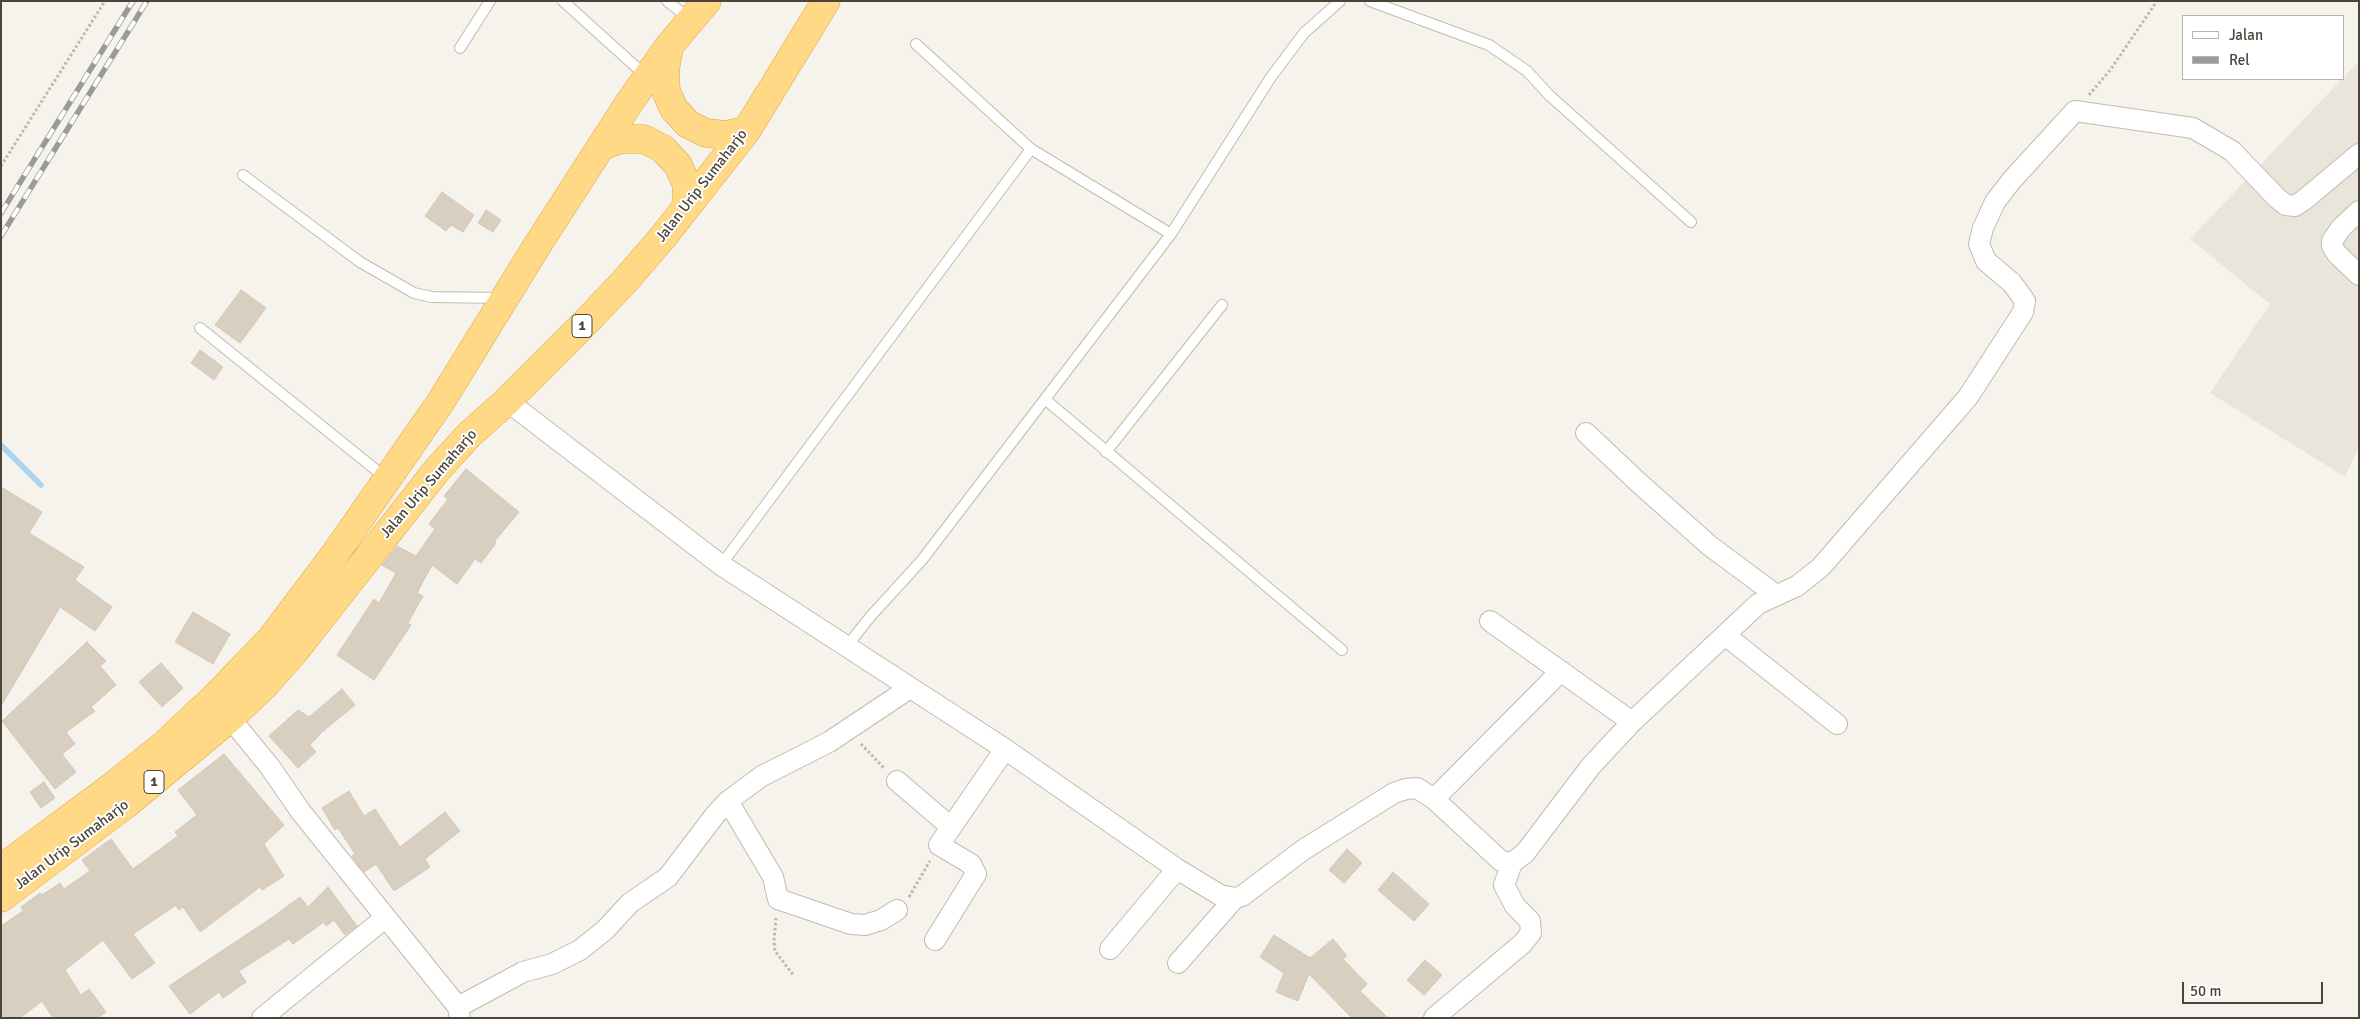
<!DOCTYPE html>
<style>
body{margin:0}
#map{position:relative;width:2360px;height:1019px;overflow:hidden;background:#f6f3ec;font-family:Signika,sans-serif}
canvas{display:block}
.frame{position:absolute;inset:0;border:2px solid #4b4439;pointer-events:none}
.legend{position:absolute;left:2182px;top:15px;width:162px;height:65px;box-sizing:border-box;background:#fff;border:1px solid #b7b4b0;margin:0;padding:6px 9px;list-style:none;font-size:15px;color:#4b4439}
.legend li{display:flex;align-items:center;gap:10px;height:25px}
.legend b{width:25px;border:1px solid #b7b4b0}
.scale{position:absolute;left:2182px;top:982px;width:141px;height:22px;box-sizing:border-box;border:2px solid #4b4439;border-top:0;padding-left:6px;font-size:15px;line-height:18px;white-space:nowrap;color:#4b4439;-webkit-text-stroke:4px #fff;paint-order:stroke}
</style>
<div id="map">
<canvas width="2360" height="1019"></canvas>
<div class="frame"></div>
<ul class="legend">
<li><b style="height:6px;background:#fff"></b>Jalan</li>
<li><b style="height:6px;background:#9a9a9a"></b>Rel</li>
</ul>
<div class="scale">50 m</div>
</div>
<script>
const ctx = document.querySelector('canvas').getContext('2d');
ctx.lineJoin = 'round';
function paint(path, color) {
  ctx.fillStyle = color;
  ctx.fill(path, 'evenodd');
}
function shape(rows) {
  const path = new Path2D();
  for (const r of rows) {
    path.moveTo(r[0], r[1]);
    for (let i = 2; i < r.length; i += 2) path.lineTo(r[i], r[i + 1]);
  }
  return path;
}
function stroke(path, color, width, dash) {
  ctx.strokeStyle = color;
  ctx.lineWidth = width;
  ctx.lineCap = dash ? 'butt' : 'round';
  ctx.setLineDash(dash || []);
  ctx.stroke(path);
}
function drawText(font, color, halo, rows, align = 'center') {
  ctx.font = font + ' Signika,sans-serif';
  ctx.lineWidth = 4;
  ctx.setLineDash([]);
  ctx.textBaseline = 'middle';
  ctx.strokeStyle = halo;
  ctx.fillStyle = color;
  for (const [text, x, y, turn = 0] of rows) {
    ctx.save();
    ctx.translate(x, y);
    ctx.rotate((+turn || 0) * Math.PI / 180);
    ctx.textAlign = isNaN(turn) ? turn : align;
    if (halo) ctx.strokeText(text, 0, 0);
    ctx.fillText(text, 0, 0);
    ctx.restore();
  }
}
const residential = shape([
 [2359,61,2359,446,2345,477,2210,393,2270,304,2190,239]
]);
const stream = shape([
 [1,445,41,485]
]);
const building = shape([
 [442,192,474,215,463,232,451,225,446,231,425,216,442,192],
 [486,210,501,220,493,232,478,223,486,210],
 [241,290,266,308,240,343,215,325,241,290],
 [200,350,223,367,214,380,191,363,200,350],
 [466,469,519,512,494,542,496,543,481,563,475,559,457,584,432,565,417,593,423,596,408,623,411,625,374,680,337,655,374,599,379,603,396,573,382,565,397,546,416,556,435,529,429,524,448,499,444,496,466,469],
 [1,487,42,512,29,533,84,567,75,580,112,607,95,631,60,607,1,706,1,487],
 [193,612,230,634,213,664,175,642,193,612],
 [87,642,106,661,100,666,116,685,91,707,95,711,66,732,75,744,62,754,76,772,55,789,2,721,87,642],
 [161,663,183,688,162,707,139,682,161,663],
 [342,689,355,705,321,733,310,745,316,752,298,768,269,736,298,710,309,717,342,689],
 [224,754,284,825,264,844,284,876,262,890,260,887,200,932,183,907,179,910,176,905,133,934,155,963,132,979,103,940,65,970,81,995,89,989,106,1012,98,1018,53,1018,42,1001,20,1018,1,1018,1,926,23,911,21,907,40,893,42,895,60,883,64,889,90,871,82,860,111,839,133,869,178,836,175,832,197,815,178,790,224,754],
 [44,782,55,798,41,808,30,792,44,782],
 [349,791,364,816,375,809,400,847,445,812,460,831,425,859,430,867,394,891,376,864,364,872,352,856,355,854,338,828,335,830,322,808,349,791],
 [1347,849,1362,863,1344,883,1329,870,1347,849],
 [1393,872,1429,904,1414,921,1378,890,1393,872],
 [328,887,357,926,345,935,334,920,326,926,324,922,293,944,289,939,239,971,246,982,223,998,219,992,190,1014,169,986,273,917,300,897,308,907,328,887],
 [1274,935,1310,958,1333,939,1347,956,1343,959,1367,984,1360,991,1388,1018,1352,1018,1309,974,1298,1001,1276,992,1284,973,1260,957,1274,935],
 [1425,960,1442,975,1424,995,1407,980,1425,960]
]);
const path = shape([
 [2089,95,2111,69,2157,1],
 [1,166,105,1],
 [861,744,884,768],
 [909,897,930,861],
 [776,918,774,941,775,951,794,976]
]);
const service = shape([
 [563,1,646,76],
 [667,1,690,19],
 [1370,1,1489,45,1527,71,1549,95,1691,222],
 [916,44,1031,149,1171,234],
 [460,48,490,1],
 [243,175,360,262,414,293,432,297,502,298],
 [200,328,386,478],
 [1046,400,1342,650],
 [1106,452,1222,305],
 [721,565,1031,149],
 [847,646,870,617,922,560,1171,234,1271,77,1304,33,1340,1]
]);
const minor = shape([
 [2359,211,2341,228,2332,241,2332,246,2337,254,2359,275],
 [507,401,721,565,1005,749,1177,869,1220,895,1235,898,1242,896,1303,850,1394,793,1406,789,1417,788,1434,799,1501,861,1512,863,1525,853,1591,766,1632,722,1758,604,1797,586,1821,567,1968,397,2023,312,2025,301,2012,283,1986,261,1979,244,1983,228,1995,202,2011,181,2075,111,2193,128,2232,151,2277,198,2286,205,2295,206,2304,200,2359,154],
 [1586,433,1639,483,1710,546,1776,595],
 [1490,621,1632,722],
 [1725,635,1837,724],
 [230,718,270,767,301,812,458,1007,460,1018],
 [897,781,951,827],
 [1434,799,1561,671],
 [728,801,773,877,778,899,851,924,865,925,881,920,897,910],
 [935,940,976,874,971,864,939,845,1005,749],
 [1110,949,1177,869],
 [1178,963,1235,898],
 [458,1007,523,972,552,964,580,950,605,930,630,903,668,877,715,815,728,801,762,776,829,742,910,688],
 [262,1018,385,918],
 [1434,1018,1522,944,1531,933,1530,921,1515,906,1504,885,1512,863]
]);
const trunk = shape([
 [669,47,665,70,666,91,674,109,688,124,706,133,727,135,747,130],
 [601,146,621,139,644,139,663,149,678,165,687,185,686,207],
 [1,869,113,786,165,744,215,697,271,639,335,554,440,403,540,241,629,103,669,46,707,1],
 [1,898,125,805,230,718,264,686,294,652,437,470,469,435,507,401,586,322,624,282,663,237,747,130,826,1]
]);
const rail = shape([
 [1,213,133,1],
 [1,236,147,1]
]);
const shields = [
 [582,326,20],
 [154,782,20]
];
const shieldNames = [
 ["1",582,326],
 ["1",154,782]
];
const streetNames = [
 ["Jalan Urip Sumaharjo",702,186,-52],
 ["Jalan Urip Sumaharjo",429,484,-49],
 ["Jalan Urip Sumaharjo",72,845,-37]
];
paint(residential, '#eae5da');
stroke(stream, '#a9d4f2', 5.5);
paint(building, '#d8cfc1');
stroke(building, '#d3c7b4', 1);
stroke(service, '#c2bbae', 12);
stroke(minor, '#c2bbae', 22);
stroke(trunk, '#e0a43c', 29);
stroke(path, '#c4b79f', 3, [2.5, 2.5]);
stroke(service, '#fff', 10);
stroke(minor, '#fff', 20);
stroke(trunk, '#ffd985', 28);
stroke(rail, '#9a9a9a', 5.5);
stroke(rail, '#fff', 4, [11]);
for (const [x, y, w] of shields) {
  const box = new Path2D();
  box.roundRect(x - w / 2, y - 11.5, w, 23, 4);
  ctx.fillStyle = '#fff';
  ctx.fill(box);
  stroke(box, '#4b4439', 1);
}
drawText('bold 14px', '#4b4439', null, shieldNames);
drawText('15px', '#4b4439', '#fff', streetNames);
</script>
